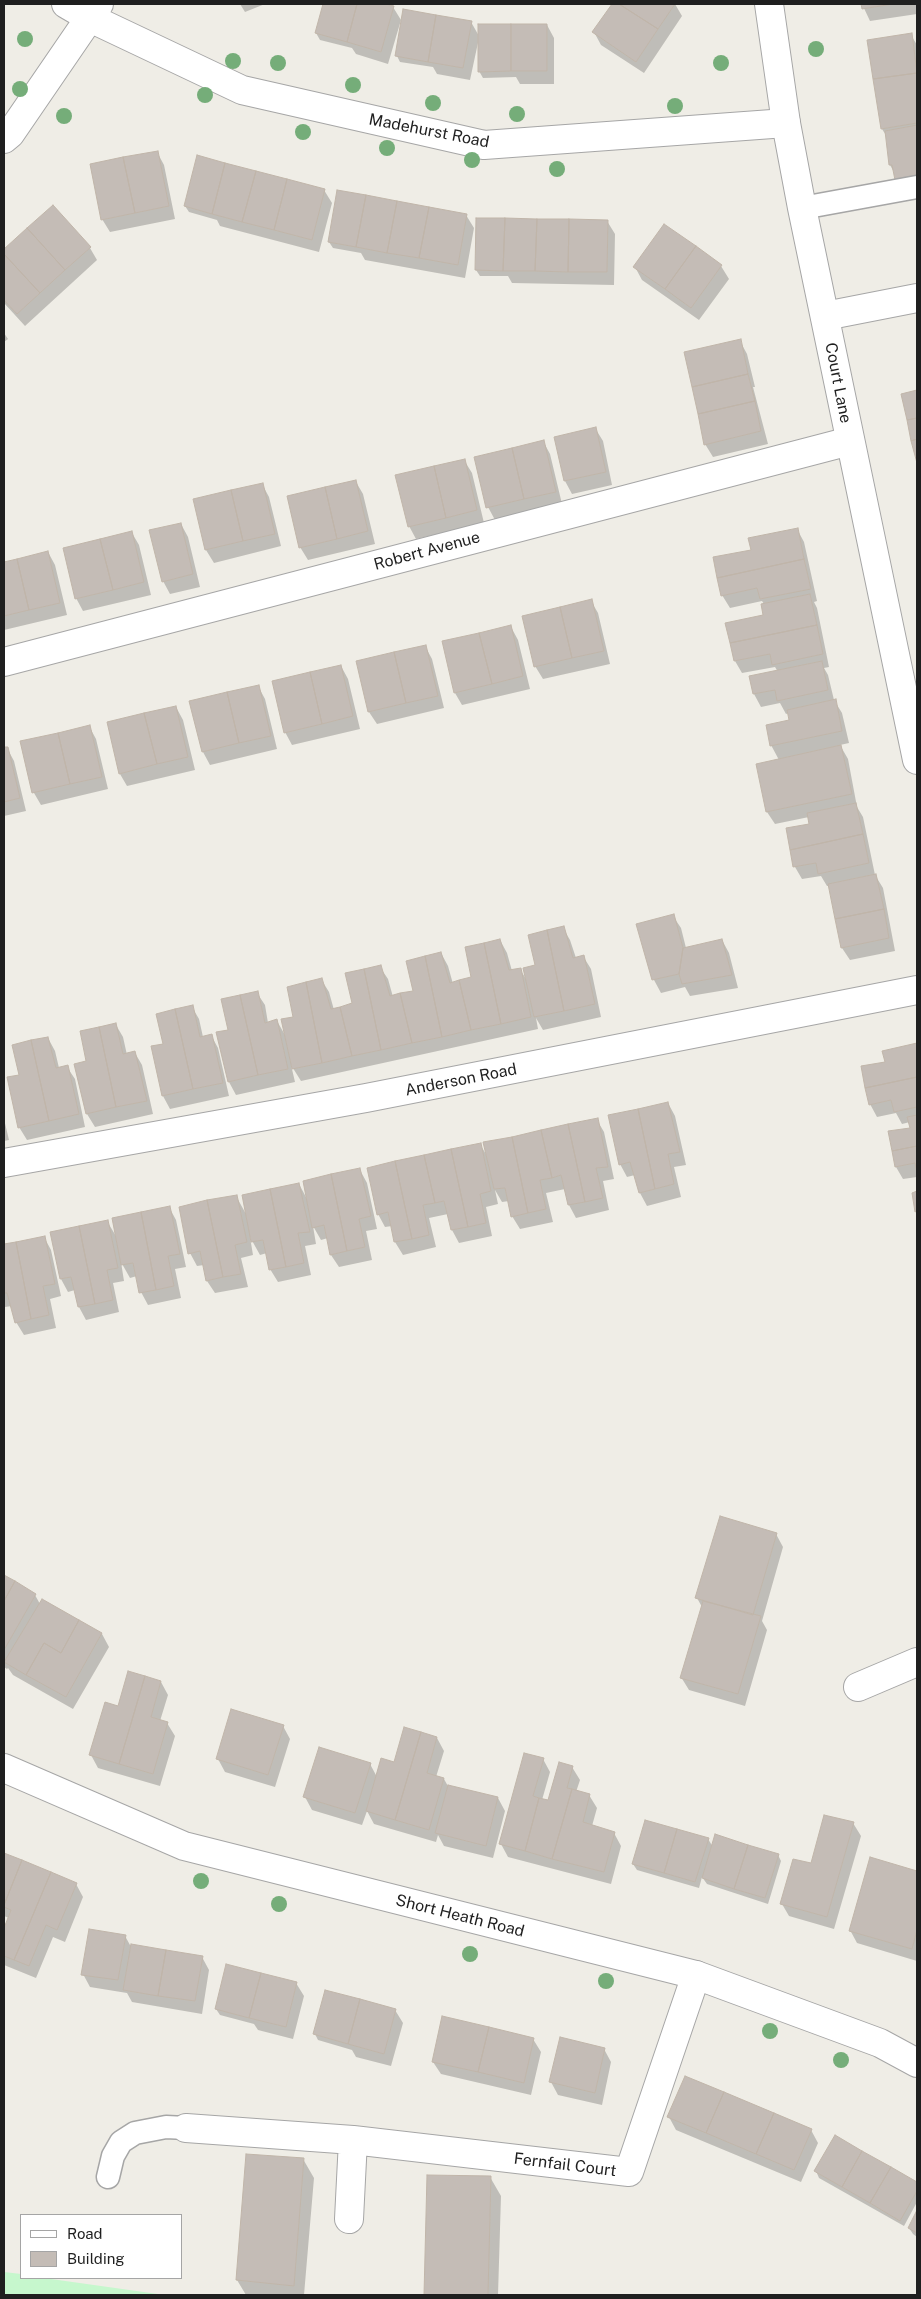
<!DOCTYPE html>
<style>
body{margin:0}
#map{position:relative;width:921px;height:2299px;overflow:hidden;background:#efede6;font-family:"Public Sans",sans-serif}
canvas{display:block}
.frame{position:absolute;inset:0;border:5px solid #1f1f1f;pointer-events:none}
.legend{position:absolute;left:20px;top:2214px;width:162px;height:65px;box-sizing:border-box;background:#fff;border:1px solid #a5a5a5;margin:0;padding:6px 9px;list-style:none;font-size:15px;color:#1f1f1f}
.legend li{display:flex;align-items:center;gap:10px;height:25px}
.legend b{width:25px;border:1px solid #a5a5a5}
</style>
<div id="map">
<canvas width="921" height="2299"></canvas>
<div class="frame"></div>
<ul class="legend">
<li><b style="height:6px;background:#fff"></b>Road</li>
<li><b style="height:14px;background:#c4bcb6"></b>Building</li>
</ul>
</div>
<script>
const ctx = document.querySelector('canvas').getContext('2d');
ctx.lineJoin = 'round';
function paint(path, color) {
  ctx.fillStyle = color;
  ctx.fill(path, 'evenodd');
}
function shape(rows) {
  const path = new Path2D();
  for (const r of rows) {
    path.moveTo(r[0], r[1]);
    for (let i = 2; i < r.length; i += 2) path.lineTo(r[i], r[i + 1]);
  }
  return path;
}
function stroke(path, color, width, dash) {
  ctx.strokeStyle = color;
  ctx.lineWidth = width;
  ctx.lineCap = dash ? 'butt' : 'round';
  ctx.setLineDash(dash || []);
  ctx.stroke(path);
}
function drawText(font, color, halo, rows, align = 'center') {
  ctx.font = font + ' "Public Sans",sans-serif';
  ctx.lineWidth = 4;
  ctx.setLineDash([]);
  ctx.textBaseline = 'middle';
  ctx.strokeStyle = halo;
  ctx.fillStyle = color;
  for (const [text, x, y, turn = 0] of rows) {
    ctx.save();
    ctx.translate(x, y);
    ctx.rotate((+turn || 0) * Math.PI / 180);
    ctx.textAlign = isNaN(turn) ? turn : align;
    if (halo) ctx.strokeText(text, 0, 0);
    ctx.fillText(text, 0, 0);
    ctx.restore();
  }
}
const park = shape([
 [4,2272,21,2274,21,2278,44,2278,165,2295,4,2295]
]);
const shadow = shape([
 [240,4,265,4,245,12],
 [324,4,381,4,393,7,401,20,388,64,356,54,352,48,320,40,316,33],
 [613,4,675,4,682,16,644,73,601,45,594,32],
 [862,4,916,4,917,14,870,21],
 [471,22,479,36,547,25,554,38,554,84,520,84,516,77,483,78,479,71,479,38,470,80,437,74,433,67,400,62,397,56],
 [911,35,917,45,917,190,895,174,890,165,887,137,882,129],
 [157,152,164,165,175,219,110,232,102,219],
 [324,190,332,203,319,252,220,226,217,220,189,212,185,206],
 [53,207,90,248,97,260,25,326,4,303,4,251],
 [466,215,474,228,465,278,365,260,361,253,333,248,329,242],
 [607,221,615,234,614,285,512,283,508,276,480,276,476,270],
 [665,226,721,266,729,279,699,320,642,280,635,267],
 [4,333,8,339,4,342],
 [740,341,747,354,755,387,753,387,768,444,713,457,705,444],
 [917,391,917,461,902,394],
 [595,428,603,441,612,485,572,494,565,481,555,438],
 [543,441,550,454,562,504,495,520,488,507],
 [464,460,472,473,484,523,416,539,409,526],
 [356,482,363,494,375,544,308,560,300,547],
 [262,484,269,497,281,546,214,563,206,550,194,500],
 [181,524,188,537,200,587,170,594,163,581],
 [797,529,804,542,817,601,814,602,817,608,829,667,824,668,828,675,834,700,842,713,849,743,840,745,848,759,857,807,863,817,875,875,883,888,895,951,850,960,842,948,830,886,827,886,821,876,802,879,795,867,811,825,809,817,775,824,767,812,757,765,779,760,771,745,791,721,789,713,786,714,780,703,761,707,754,694,751,677,778,672,775,667,742,673,735,661,765,616,764,604,762,601,730,608,722,595,753,551],
 [132,533,139,545,151,595,83,611,76,598],
 [48,552,55,565,67,615,4,630,4,563],
 [591,601,598,613,610,664,543,679,535,666],
 [511,627,518,640,530,689,462,705,455,693],
 [425,646,432,659,444,708,377,724,369,712,358,661],
 [341,666,348,679,360,729,292,745,285,732],
 [258,686,265,699,277,749,210,765,203,752,191,702],
 [176,707,183,720,195,770,127,786,120,774],
 [89,726,96,739,108,789,41,805,34,793,22,742],
 [7,748,14,761,26,811,4,816,4,749],
 [673,916,681,928,686,948,722,940,729,953,738,988,690,996,685,987,661,993,654,980,638,925],
 [563,928,570,940,576,958,583,956,591,969,601,1017,543,1030,536,1018,538,1029,301,1081,291,1065,295,1082,236,1095,229,1082,218,1033,230,1030,257,993,265,1005,268,1023,277,1021,285,1035,294,1018,321,979,329,992,334,1010,353,1004,380,967,388,979,393,997,414,992,441,953,448,966,453,984,473,978,500,940,507,953,512,971,520,969,526,979],
 [192,1007,199,1019,203,1037,211,1035,218,1048,229,1096,170,1109,163,1096,152,1047,164,1044],
 [116,1025,123,1037,127,1055,135,1053,142,1065,153,1114,95,1127,87,1114,76,1065,88,1062],
 [48,1038,55,1051,59,1068,67,1067,75,1079,85,1127,27,1140,19,1127,20,1076],
 [917,1045,917,1177,903,1179,896,1167,911,1129,910,1122,902,1124,896,1113,877,1117,870,1104,886,1063,884,1052],
 [668,1103,675,1116,686,1165,674,1167,681,1197,647,1206,640,1193,635,1175,627,1177,620,1164],
 [4,1119,9,1140,4,1141],
 [597,1120,604,1132,614,1179,603,1181,609,1210,576,1218,569,1205,565,1189,546,1193,553,1222,520,1229,512,1216,509,1201,502,1202,495,1190,498,1204,486,1207,492,1236,459,1243,452,1230,448,1214,429,1218,436,1247,403,1255,395,1242,392,1226,385,1227,378,1214,480,1144,487,1156],
 [360,1170,367,1183,377,1229,366,1231,372,1260,339,1267,331,1255,328,1238,321,1240,313,1226,316,1244,305,1246,311,1275,278,1282,270,1269,267,1253,260,1255,250,1237,253,1255,241,1258,248,1287,215,1293,207,1281,204,1265,197,1266,190,1253,236,1196,246,1214,299,1184,307,1199],
 [169,1207,176,1220,186,1267,175,1269,181,1298,148,1305,141,1292,137,1276,130,1278,121,1262,124,1281,113,1283,119,1312,86,1320,79,1307,75,1290,68,1292,61,1279,51,1233,107,1221,117,1238],
 [44,1237,51,1250,61,1296,50,1299,56,1328,24,1335,16,1322,12,1306,5,1307,4,1305,4,1245],
 [776,1534,783,1547,762,1621,767,1630,745,1706,689,1690,681,1677,702,1607,697,1598],
 [4,1576,35,1595,40,1604,43,1600,102,1634,109,1647,73,1709,13,1675,8,1668,7,1669,4,1667],
 [161,1682,168,1695,160,1721,167,1723,175,1736,160,1786,98,1768,91,1755,119,1707],
 [283,1726,290,1739,275,1787,225,1772,218,1759],
 [437,1738,444,1751,436,1777,444,1779,449,1788,498,1798,505,1811,493,1858,444,1846,438,1835,436,1842,374,1824,367,1811,362,1825,312,1810,305,1797,370,1764,377,1777],
 [543,1759,550,1772,542,1800,549,1801,572,1767,580,1780,576,1792,589,1795,597,1808,592,1826,614,1833,621,1846,611,1884,508,1857,501,1844],
 [853,1823,861,1836,834,1929,789,1916,782,1904,811,1865],
 [708,1839,713,1847,778,1855,781,1861,768,1904,707,1884,702,1877,699,1888,637,1870,633,1864],
 [4,1854,76,1884,83,1897,65,1942,53,1937,36,1978,4,1965,4,1931,9,1918,4,1916],
 [870,1859,917,1872,917,1961,857,1943,850,1930],
 [125,1936,130,1945,202,1957,209,1970,202,2014,132,2002,127,1993,90,1987,83,1974],
 [296,1983,304,1996,293,2039,258,2030,254,2024,220,2015,216,2009],
 [395,2010,403,2023,391,2066,356,2057,352,2050,318,2040,315,2034],
 [533,2039,541,2052,531,2095,441,2074,433,2062],
 [604,2049,611,2062,602,2105,558,2095,551,2082],
 [669,2117,811,2130,818,2143,801,2182,676,2130],
 [835,2137,917,2184,917,2202,904,2226,819,2178,816,2171],
 [247,2155,303,2159,314,2178,304,2295,246,2295,237,2280],
 [428,2176,490,2177,501,2196,498,2295,425,2295],
 [917,2212,917,2237,913,2234,909,2228]
]);
const building = shape([
 [323,4,357,4,347,42,315,33,323,4],
 [357,4,386,4,394,6,381,52,347,42,357,4],
 [612,4,619,4,658,29,636,62,592,32,612,4],
 [619,4,675,4,658,29,619,4],
 [861,4,893,4,862,9,861,4],
 [403,9,436,15,428,62,395,56,403,9],
 [436,15,472,21,463,68,428,62,436,15],
 [478,24,511,24,511,71,478,72,478,24],
 [511,24,547,24,547,71,511,71,511,24],
 [912,33,917,73,873,79,867,40,912,33],
 [917,73,917,123,881,129,873,79,917,73],
 [917,125,917,176,895,180,892,165,889,165,885,131,917,125],
 [158,151,169,206,135,213,123,157,158,151],
 [197,155,225,163,212,214,184,206,197,155],
 [123,157,135,213,101,220,90,164,123,157],
 [225,163,256,171,242,222,212,214,225,163],
 [256,171,287,179,274,230,242,222,256,171],
 [287,179,325,189,312,240,274,230,287,179],
 [337,190,366,195,356,247,328,242,337,190],
 [366,195,397,201,387,253,356,247,366,195],
 [397,201,429,207,419,258,387,253,397,201],
 [53,205,91,247,65,270,27,228,53,205],
 [429,207,467,214,458,265,419,258,429,207],
 [476,218,505,218,503,271,475,270,476,218],
 [505,218,537,219,535,271,503,271,505,218],
 [537,219,569,219,568,272,535,271,537,219],
 [569,219,608,220,607,272,568,272,569,219],
 [664,224,696,246,665,289,633,267,664,224],
 [27,228,65,270,40,293,4,254,4,249,27,228],
 [696,246,722,265,691,308,665,289,696,246],
 [4,254,40,293,17,314,4,300,4,254],
 [741,339,748,374,692,387,684,352,741,339],
 [748,374,755,401,698,414,692,387,748,374],
 [917,390,917,418,907,420,901,394,917,390],
 [755,401,761,431,704,445,698,414,755,401],
 [917,418,917,439,911,441,907,420,917,418],
 [596,427,606,472,564,481,554,437,596,427],
 [917,439,917,463,911,441,917,439],
 [544,440,556,492,524,499,512,448,544,440],
 [512,448,524,499,486,508,474,457,512,448],
 [465,459,477,510,446,518,434,466,465,459],
 [434,466,446,518,408,527,395,475,434,466],
 [356,480,368,531,337,539,325,487,356,480],
 [263,483,275,534,243,541,231,490,263,483],
 [325,487,337,539,299,548,287,496,325,487],
 [231,490,243,541,205,550,193,499,231,490],
 [181,523,193,574,162,582,149,530,181,523],
 [798,528,804,559,717,578,713,557,751,550,748,538,798,528],
 [132,531,144,582,113,590,100,539,132,531],
 [100,539,113,590,75,599,63,548,100,539],
 [48,551,60,603,29,610,17,559,48,551],
 [17,559,29,610,4,616,4,562,17,559],
 [804,559,811,589,760,599,757,588,721,596,717,578,804,559],
 [810,594,817,625,730,643,725,623,763,615,761,604,810,594],
 [592,599,604,651,572,658,560,607,592,599],
 [560,607,572,658,534,667,522,616,560,607],
 [511,625,523,676,492,684,479,633,511,625],
 [817,625,823,654,772,665,770,654,734,661,730,643,817,625],
 [479,633,492,684,454,693,442,641,479,633],
 [426,645,438,696,406,703,394,652,426,645],
 [394,652,406,703,368,712,356,661,394,652],
 [822,661,828,690,777,701,775,690,753,694,749,676,822,661],
 [341,665,353,716,322,724,310,672,341,665],
 [310,672,322,724,284,733,272,681,310,672],
 [259,685,271,736,239,743,227,692,259,685],
 [227,692,239,743,202,752,189,701,227,692],
 [836,699,842,731,770,746,766,725,789,720,787,710,836,699],
 [176,706,188,757,157,764,144,713,176,706],
 [144,713,157,764,119,774,107,722,144,713],
 [90,725,102,777,70,784,58,733,90,725],
 [58,733,70,784,32,793,20,741,58,733],
 [841,745,852,794,766,812,756,764,841,745],
 [4,747,8,747,20,798,4,802,4,747],
 [856,803,863,834,790,850,786,828,809,824,807,813,856,803],
 [863,834,869,863,818,874,816,863,793,867,790,850,863,834],
 [876,874,884,909,835,919,828,884,876,874],
 [884,909,889,938,841,948,835,919,884,909],
 [674,914,683,948,679,974,652,980,636,924,674,914],
 [564,926,573,958,584,955,595,1004,564,1011,547,930,564,926],
 [547,930,564,1011,534,1017,523,968,535,965,528,935,547,930],
 [500,939,509,970,521,968,531,1017,501,1024,484,943,500,939],
 [722,939,732,975,682,984,679,974,683,948,722,939],
 [484,943,501,1024,471,1030,459,980,471,977,465,947,484,943],
 [441,952,450,983,459,980,471,1030,442,1037,425,956,441,952],
 [425,956,442,1037,412,1043,400,993,413,991,406,961,425,956],
 [381,965,390,996,400,993,412,1043,381,1050,364,969,381,965],
 [364,969,381,1050,352,1056,340,1007,352,1003,345,973,364,969],
 [322,978,331,1009,340,1007,352,1056,322,1063,306,982,322,978],
 [306,982,322,1063,292,1069,281,1019,293,1017,287,987,306,982],
 [258,991,265,1023,277,1019,288,1069,258,1075,240,995,258,991],
 [240,995,258,1075,228,1082,216,1032,228,1030,221,999,240,995],
 [193,1005,200,1037,212,1034,223,1083,193,1089,175,1009,193,1005],
 [175,1009,193,1089,162,1096,151,1046,163,1044,156,1014,175,1009],
 [116,1023,123,1054,135,1051,147,1101,116,1107,99,1027,116,1023],
 [99,1027,116,1107,86,1114,74,1064,86,1061,80,1031,99,1027],
 [48,1037,56,1068,68,1065,79,1114,49,1121,31,1040,48,1037],
 [31,1040,49,1121,18,1128,7,1077,19,1075,12,1045,31,1040],
 [917,1043,917,1077,865,1088,861,1066,885,1062,882,1051,917,1043],
 [917,1077,917,1107,894,1112,891,1100,869,1105,865,1088,917,1077],
 [668,1102,680,1152,668,1154,674,1184,655,1189,638,1109,668,1102],
 [638,1109,655,1189,639,1193,630,1162,619,1165,608,1115,638,1109],
 [917,1115,917,1146,892,1151,888,1131,910,1128,907,1117,917,1115],
 [598,1118,608,1167,596,1168,603,1198,585,1202,568,1124,598,1118],
 [568,1124,585,1202,568,1205,561,1175,552,1178,541,1130,568,1124],
 [541,1130,552,1178,540,1180,546,1209,528,1213,512,1137,541,1130],
 [512,1137,528,1213,511,1217,505,1188,494,1189,483,1142,512,1137],
 [481,1143,491,1191,480,1194,486,1223,468,1227,451,1149,481,1143],
 [917,1146,917,1172,915,1163,895,1167,892,1151,917,1146],
 [451,1149,468,1227,451,1230,444,1201,435,1203,424,1155,451,1149],
 [424,1155,435,1203,423,1205,429,1235,412,1239,395,1161,424,1155],
 [395,1161,412,1239,394,1242,388,1212,377,1215,367,1168,395,1161],
 [360,1168,371,1216,359,1219,365,1247,347,1251,331,1174,360,1168],
 [331,1174,347,1251,330,1255,324,1225,312,1228,303,1181,331,1174],
 [299,1183,310,1232,298,1233,304,1263,286,1267,270,1189,299,1183],
 [270,1189,286,1267,269,1270,263,1240,251,1242,242,1195,270,1189],
 [917,1191,917,1211,915,1212,912,1193,917,1191],
 [237,1195,247,1242,235,1245,241,1274,223,1277,207,1200,237,1195],
 [207,1200,223,1277,206,1281,200,1251,188,1254,179,1207,207,1200],
 [170,1206,180,1254,168,1256,174,1286,156,1290,141,1212,170,1206],
 [141,1212,156,1290,139,1293,133,1263,121,1265,112,1218,141,1212],
 [108,1220,118,1268,107,1270,113,1300,95,1304,79,1226,108,1220],
 [79,1226,95,1304,78,1307,71,1277,60,1279,50,1232,79,1226],
 [45,1236,55,1284,43,1286,49,1315,31,1319,16,1242,45,1236],
 [16,1242,31,1319,15,1323,7,1293,4,1293,4,1244,16,1242],
 [720,1516,777,1533,753,1615,695,1598,720,1516],
 [4,1575,15,1581,4,1601,4,1575],
 [15,1581,36,1594,4,1650,4,1601,15,1581],
 [42,1599,79,1620,61,1653,44,1643,26,1675,4,1662,42,1599],
 [703,1601,761,1616,738,1694,680,1678,703,1601],
 [79,1620,102,1633,66,1697,26,1675,44,1643,61,1653,79,1620],
 [128,1671,145,1676,119,1764,89,1755,105,1702,118,1706,128,1671],
 [145,1676,161,1681,151,1717,168,1722,153,1774,119,1764,145,1676],
 [231,1709,284,1725,268,1775,216,1759,231,1709],
 [404,1727,421,1732,395,1820,366,1811,381,1758,394,1762,404,1727],
 [421,1732,437,1737,427,1773,444,1778,429,1830,395,1820,421,1732],
 [319,1747,371,1763,355,1813,303,1797,319,1747],
 [524,1753,544,1758,533,1796,539,1798,525,1851,499,1844,524,1753],
 [559,1762,573,1766,567,1788,572,1789,552,1859,525,1851,539,1798,548,1800,559,1762],
 [448,1785,498,1797,486,1846,435,1833,448,1785],
 [572,1789,590,1794,583,1822,615,1832,604,1872,552,1859,572,1789],
 [824,1815,854,1822,827,1917,780,1904,793,1859,811,1863,824,1815],
 [645,1820,677,1829,664,1873,632,1864,645,1820],
 [677,1829,709,1838,695,1882,664,1873,677,1829],
 [715,1834,748,1845,734,1889,702,1878,715,1834],
 [748,1845,779,1854,765,1898,734,1889,748,1845],
 [4,1853,22,1860,4,1905,4,1853],
 [870,1857,917,1871,917,1930,912,1949,849,1931,870,1857],
 [22,1860,51,1872,14,1960,4,1956,4,1928,11,1910,4,1907,4,1905,22,1860],
 [51,1872,77,1883,57,1930,46,1925,29,1966,14,1960,51,1872],
 [89,1929,126,1935,118,1980,81,1975,89,1929],
 [131,1944,166,1950,158,1996,123,1990,131,1944],
 [166,1950,203,1956,195,2001,158,1996,166,1950],
 [226,1964,261,1973,249,2018,215,2009,226,1964],
 [261,1973,297,1982,286,2027,249,2018,261,1973],
 [325,1990,360,1999,348,2044,313,2034,325,1990],
 [360,1999,396,2009,384,2054,348,2044,360,1999],
 [442,2016,489,2027,478,2072,432,2062,442,2016],
 [489,2027,534,2038,524,2083,478,2072,489,2027],
 [560,2037,605,2048,595,2093,549,2082,560,2037],
 [685,2076,724,2092,706,2133,667,2117,685,2076],
 [724,2092,774,2113,756,2154,706,2133,724,2092],
 [774,2113,812,2129,794,2170,756,2154,774,2113],
 [835,2135,862,2151,842,2187,814,2171,835,2135],
 [862,2151,891,2167,870,2203,842,2187,862,2151],
 [246,2154,304,2158,294,2286,236,2280,246,2154],
 [891,2167,917,2182,917,2191,900,2221,870,2203,891,2167],
 [427,2175,491,2176,488,2295,424,2295,427,2175],
 [917,2210,917,2233,908,2228,917,2210]
]);
const service = shape([
 [802,208,917,187],
 [108,2177,113,2156,121,2142,135,2133,166,2127,186,2128]
]);
const minor = shape([
 [66,4,90,18,242,90,484,145,786,123],
 [4,139,10,134,99,4],
 [825,316,917,298],
 [4,662,850,441],
 [4,1163,366,1098,917,990],
 [858,1687,917,1662],
 [186,2128,353,2140,629,2172,696,1975],
 [349,2219,353,2140]
]);
const tertiary = shape([
 [769,4,786,123,802,208,917,760],
 [4,1768,184,1846,696,1975,880,2043,917,2063]
]);
const trees = [
 [25,39],
 [816,49],
 [233,61],
 [278,63],
 [721,63],
 [353,85],
 [20,89],
 [205,95],
 [433,103],
 [675,106],
 [517,114],
 [64,116],
 [303,132],
 [387,148],
 [472,160],
 [557,169],
 [201,1881],
 [279,1904],
 [470,1954],
 [606,1981],
 [770,2031],
 [841,2060]
];
const streetNames = [
 ["Madehurst Road",429,131,11],
 ["Court Lane",838,383,79],
 ["Robert Avenue",427,551,-15],
 ["Anderson Road",461,1080,-11],
 ["Short Heath Road",460,1916,14],
 ["Fernfail Court",565,2165,7]
];
paint(park, '#c6f7cd');
paint(shadow, '#0003');
paint(building, '#c4bcb6');
stroke(building, '#c0b5a9', 1);
stroke(service, '#a6a6a6', 25);
stroke(minor, '#a6a6a6', 30);
stroke(tertiary, '#a6a6a6', 30);
stroke(service, '#fff', 22);
stroke(minor, '#fff', 28);
stroke(tertiary, '#fff', 28);
ctx.fillStyle = '#75ad79';
for (const [x, y] of trees) {
  ctx.beginPath();
  ctx.arc(x, y, 8, 0, 2 * Math.PI);
  ctx.fill();
}
drawText('16px', '#1f1f1f', '#fff', streetNames);
</script>
